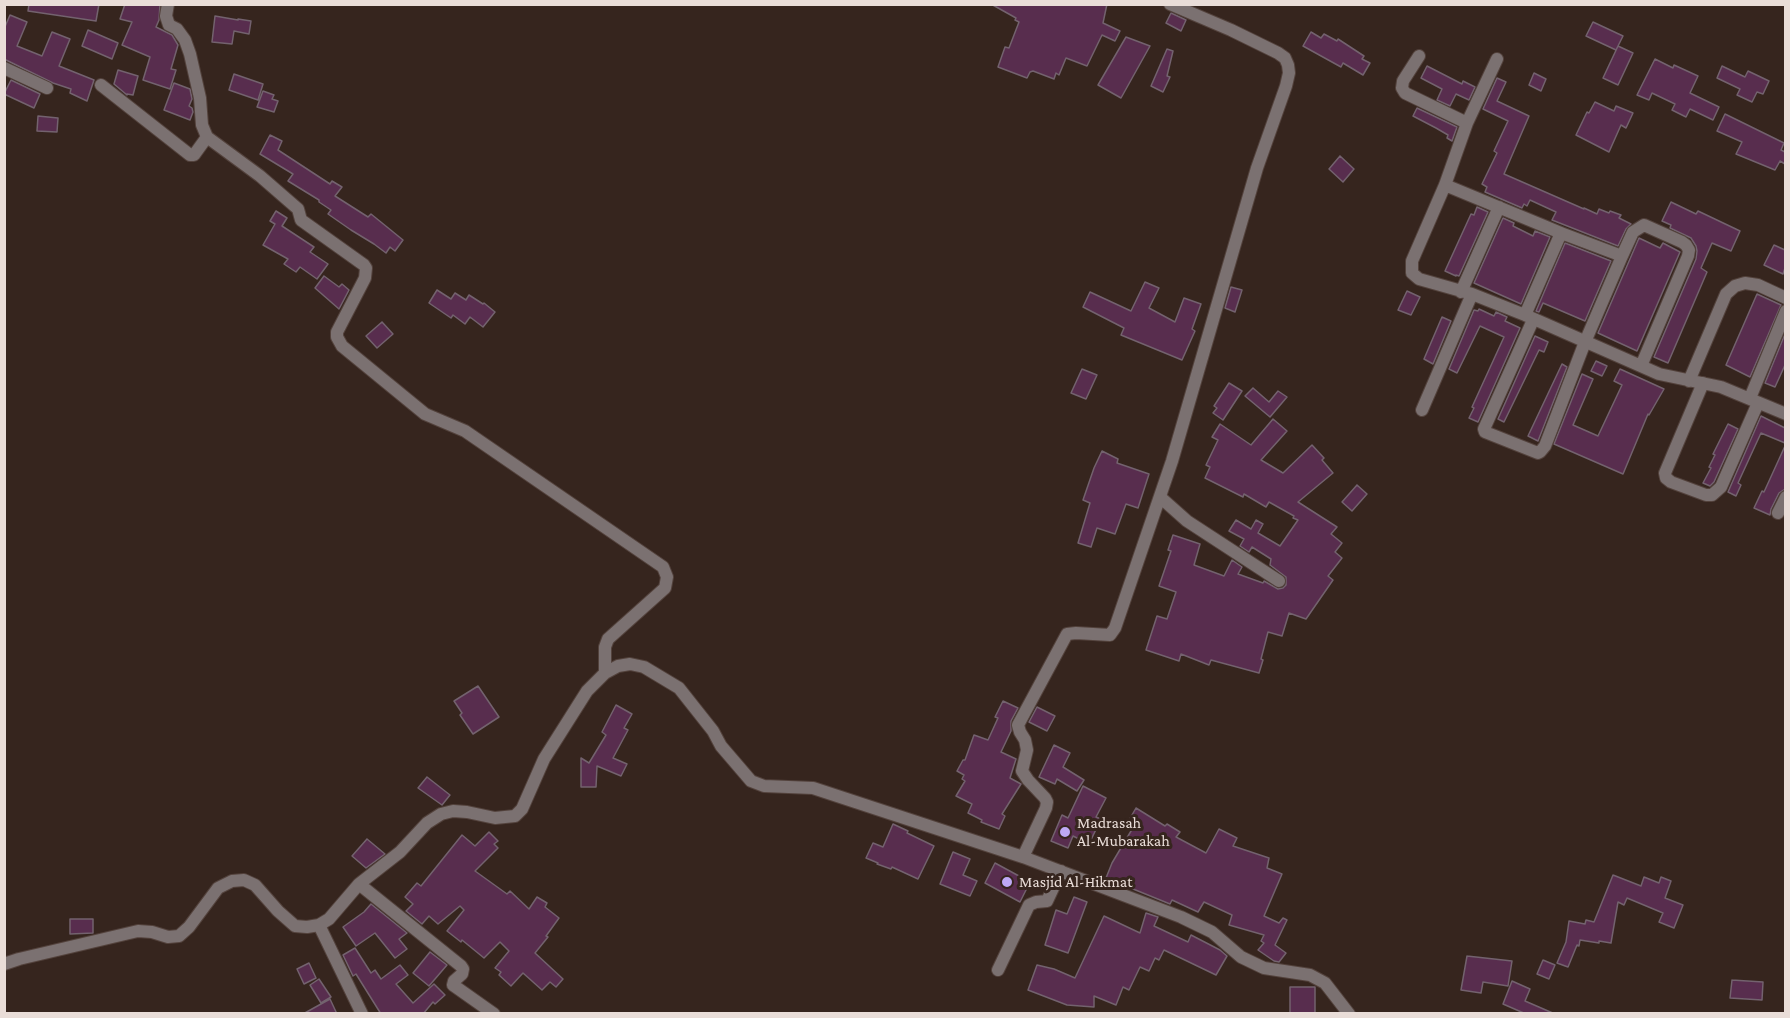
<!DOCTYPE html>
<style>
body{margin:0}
#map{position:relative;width:1790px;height:1018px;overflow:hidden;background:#36251e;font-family:"Crimson Pro",serif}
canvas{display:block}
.frame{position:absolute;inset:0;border:6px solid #e9ddd8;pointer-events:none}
</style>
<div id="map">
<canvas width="1790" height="1018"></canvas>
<div class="frame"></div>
</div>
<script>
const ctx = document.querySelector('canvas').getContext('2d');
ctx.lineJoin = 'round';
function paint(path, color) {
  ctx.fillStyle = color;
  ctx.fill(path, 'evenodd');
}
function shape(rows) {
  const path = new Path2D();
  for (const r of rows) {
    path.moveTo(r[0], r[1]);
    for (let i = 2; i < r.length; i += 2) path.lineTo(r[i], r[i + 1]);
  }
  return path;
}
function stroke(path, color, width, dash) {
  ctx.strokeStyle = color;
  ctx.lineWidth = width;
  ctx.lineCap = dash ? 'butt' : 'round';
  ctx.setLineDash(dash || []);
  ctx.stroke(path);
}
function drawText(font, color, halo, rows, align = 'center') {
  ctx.font = font + ' "Crimson Pro",serif';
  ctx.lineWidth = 6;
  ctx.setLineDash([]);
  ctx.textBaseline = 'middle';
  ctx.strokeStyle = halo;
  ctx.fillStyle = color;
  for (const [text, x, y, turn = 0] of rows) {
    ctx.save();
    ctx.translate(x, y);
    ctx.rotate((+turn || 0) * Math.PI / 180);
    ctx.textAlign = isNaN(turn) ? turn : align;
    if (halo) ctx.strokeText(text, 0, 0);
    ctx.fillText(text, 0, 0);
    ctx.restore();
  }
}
const building = shape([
 [29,4,99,4,96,21,28,11,29,4],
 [125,4,160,4,159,20,156,27,172,35,178,45,171,69,176,70,170,89,143,80,150,57,122,45,132,22,120,19,125,4],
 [991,4,1107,4,1103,23,1120,31,1115,41,1102,35,1087,66,1066,58,1059,75,1056,73,1054,79,1033,71,1030,72,1027,78,998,67,1005,47,1009,48,1019,22,1015,20,1016,18,991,4],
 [1171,13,1186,20,1181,31,1166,23,1171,13],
 [10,15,27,22,17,46,42,56,52,32,70,39,59,66,94,80,87,101,70,93,71,89,53,83,4,59,4,29,10,15],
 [215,16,238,20,238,19,251,21,249,34,234,31,232,44,212,42,215,16],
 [1593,22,1623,36,1616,50,1586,36,1593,22],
 [88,30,118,43,112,59,82,46,88,30],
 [1311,32,1321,38,1324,34,1337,41,1338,39,1364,56,1362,59,1370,63,1363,75,1343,63,1341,67,1303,46,1311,32],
 [1126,37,1150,46,1121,98,1098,85,1126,37],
 [1618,46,1633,53,1618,85,1603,78,1618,46],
 [1167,49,1173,51,1167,76,1170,77,1163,92,1151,86,1167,49],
 [1655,59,1673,68,1674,65,1698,76,1690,93,1719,107,1713,120,1690,109,1686,117,1672,110,1675,104,1652,93,1649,100,1637,95,1655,59],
 [1427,66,1462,84,1463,81,1475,87,1469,100,1456,94,1450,106,1437,100,1442,89,1421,78,1427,66],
 [1722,66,1745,77,1748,71,1769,81,1763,94,1757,92,1752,102,1737,95,1740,89,1717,78,1722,66],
 [118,70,138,76,133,95,127,94,127,95,114,84,118,70],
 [1534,73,1546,79,1541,91,1529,85,1534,73],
 [234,74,263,84,258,100,229,90,234,74],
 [1497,78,1506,82,1497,101,1529,116,1504,174,1584,209,1584,208,1597,214,1599,209,1609,213,1610,211,1621,215,1619,218,1631,224,1626,229,1618,246,1552,220,1556,212,1530,200,1527,206,1524,204,1522,208,1485,192,1487,187,1482,184,1497,153,1494,151,1508,121,1483,109,1497,78],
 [11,80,40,94,34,108,4,94,11,80],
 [174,83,190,89,192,99,189,106,192,108,193,112,190,120,164,110,174,83],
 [263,91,274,95,272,99,278,101,274,112,257,107,263,91],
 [1595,102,1614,111,1616,106,1633,113,1626,128,1621,125,1609,152,1576,135,1587,112,1589,113,1595,102],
 [1417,108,1457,127,1452,141,1447,138,1448,135,1436,128,1413,116,1417,108],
 [1725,114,1784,143,1781,150,1785,152,1785,164,1780,161,1775,170,1736,154,1742,142,1717,131,1725,114],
 [38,116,58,118,57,132,37,131,38,116],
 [270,135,282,141,278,150,330,184,332,181,342,187,335,196,368,217,371,214,403,240,395,251,390,247,386,253,374,244,351,230,328,214,331,210,319,202,319,200,288,181,293,174,260,154,270,135],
 [1340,156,1354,169,1343,182,1329,169,1340,156],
 [1671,202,1696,214,1698,211,1740,231,1731,251,1712,243,1701,268,1707,272,1668,363,1654,357,1696,259,1697,251,1696,246,1691,238,1670,228,1671,225,1662,221,1671,202],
 [1477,207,1488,212,1459,276,1456,275,1456,276,1445,271,1471,214,1474,215,1477,207],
 [276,211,287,218,282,226,314,247,310,252,328,264,317,279,300,267,296,272,284,264,288,259,263,245,275,224,270,221,276,211],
 [1503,218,1514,223,1513,226,1533,236,1535,231,1550,237,1521,304,1474,283,1503,218],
 [1639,238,1660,248,1663,243,1680,252,1637,351,1598,333,1639,238],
 [1565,243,1611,261,1585,321,1543,303,1539,312,1536,311,1565,243],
 [1774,245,1785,250,1785,268,1783,274,1764,265,1774,245],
 [324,276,339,287,342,284,349,290,339,309,315,288,324,276],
 [1145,282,1159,288,1149,308,1175,322,1184,298,1201,304,1192,329,1195,331,1182,360,1121,335,1124,328,1083,307,1090,292,1131,311,1145,282],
 [1231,287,1242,290,1235,312,1225,308,1231,287],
 [437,290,451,299,455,293,466,300,469,295,483,304,484,303,495,312,483,327,470,317,465,324,453,315,451,318,429,303,437,290],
 [1407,291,1420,297,1411,315,1398,310,1407,291],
 [1757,294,1781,305,1750,377,1726,365,1757,294],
 [1479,309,1494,316,1496,312,1507,317,1505,321,1520,328,1478,422,1469,418,1474,408,1472,407,1504,337,1480,326,1457,373,1449,369,1474,310,1478,311,1479,309],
 [1442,317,1451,321,1433,364,1424,359,1442,317],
 [382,322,393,334,377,348,366,336,382,322],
 [1785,334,1785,365,1775,387,1765,383,1785,334],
 [1535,336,1548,342,1544,352,1539,350,1504,422,1498,419,1535,336],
 [1596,361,1607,366,1602,376,1591,371,1596,361],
 [1562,364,1567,367,1538,441,1528,436,1562,364],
 [1082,369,1097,375,1086,399,1071,393,1082,369],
 [1620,369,1664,389,1649,415,1648,414,1623,474,1554,444,1582,374,1593,379,1573,425,1598,436,1622,385,1614,381,1620,369],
 [1229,383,1242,391,1223,420,1213,413,1217,408,1214,406,1229,383],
 [1253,388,1269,402,1278,391,1287,397,1270,417,1245,396,1253,388],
 [1761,416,1785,428,1785,443,1761,433,1738,483,1741,485,1736,496,1728,492,1761,416],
 [1273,419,1287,431,1261,460,1283,473,1312,445,1324,458,1322,460,1333,473,1298,502,1337,527,1331,534,1342,543,1335,552,1342,558,1328,576,1333,580,1306,619,1289,613,1282,636,1268,632,1261,659,1263,660,1259,673,1211,660,1209,665,1181,654,1179,661,1146,650,1157,616,1167,619,1176,592,1159,586,1171,551,1168,550,1173,535,1200,544,1194,565,1224,576,1232,560,1242,567,1238,574,1263,583,1264,581,1278,589,1283,588,1286,585,1286,577,1270,565,1271,559,1252,547,1249,552,1240,546,1244,539,1229,531,1236,520,1251,529,1256,520,1263,524,1258,533,1280,546,1298,520,1293,518,1294,516,1269,502,1266,507,1244,494,1243,497,1205,478,1210,467,1206,465,1218,440,1212,437,1220,424,1251,445,1273,419],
 [1728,424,1738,429,1714,482,1710,486,1703,483,1711,468,1709,467,1715,455,1713,454,1728,424],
 [1785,446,1785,489,1779,493,1771,509,1770,515,1754,508,1762,491,1764,492,1785,446],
 [1102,451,1118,459,1117,463,1149,474,1138,508,1126,504,1115,534,1097,528,1091,547,1078,543,1090,503,1083,500,1094,468,1102,451],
 [1357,485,1367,494,1352,511,1342,502,1357,485],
 [478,686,499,717,473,734,460,715,462,713,454,701,478,686],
 [1003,701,1018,708,1011,721,1011,731,1001,752,1016,759,1010,778,1021,784,1002,814,1005,816,999,829,981,822,982,820,968,813,972,804,956,796,965,781,962,779,964,775,957,771,963,760,965,760,974,735,988,740,998,718,995,717,1003,701],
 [616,705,632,714,624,728,628,730,613,758,627,764,621,776,597,766,596,787,581,787,581,758,589,763,606,735,602,732,616,705],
 [1037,707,1055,716,1047,731,1029,722,1037,707],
 [1054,745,1070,753,1063,767,1084,780,1077,791,1057,779,1055,784,1039,777,1054,745],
 [427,777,450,795,442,805,418,788,427,777],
 [1083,786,1106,798,1096,817,1101,819,1089,844,1073,836,1068,848,1051,841,1062,815,1068,818,1083,786],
 [1136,808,1165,826,1167,824,1180,832,1176,837,1206,853,1219,829,1237,838,1233,846,1269,858,1267,868,1282,874,1264,916,1279,923,1283,918,1287,920,1275,945,1286,953,1279,962,1274,961,1258,950,1264,943,1261,941,1264,935,1229,925,1232,915,1204,902,1198,912,1172,900,1170,904,1106,878,1112,863,1134,826,1128,822,1136,808],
 [893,824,908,831,907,833,934,846,918,879,892,867,891,869,877,864,878,863,866,858,873,843,883,847,893,824],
 [489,832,498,841,494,844,498,848,475,871,507,894,510,891,529,909,537,897,547,903,545,907,559,918,546,936,548,937,535,953,563,979,556,987,550,982,542,990,523,973,511,986,499,975,501,972,495,968,509,951,500,942,484,958,462,940,461,942,447,931,464,910,460,906,438,924,429,916,422,924,406,911,413,904,405,897,417,883,421,886,462,835,475,846,489,832],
 [367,839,385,854,366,868,352,856,367,839],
 [953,852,970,859,963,875,977,881,970,896,940,884,953,852],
 [995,863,1030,882,1020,902,985,883,995,863],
 [1613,875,1641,886,1644,877,1659,883,1661,877,1671,881,1665,898,1683,905,1674,928,1659,922,1663,913,1627,898,1624,905,1618,902,1611,943,1599,941,1599,943,1580,940,1579,946,1577,945,1568,967,1557,963,1566,942,1569,921,1585,924,1586,920,1594,922,1613,875],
 [1074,897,1087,902,1068,953,1045,945,1056,910,1067,914,1074,897],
 [371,904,407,933,399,939,407,949,395,958,375,933,356,946,343,927,364,912,371,904],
 [1146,913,1158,917,1154,926,1188,942,1191,935,1220,950,1227,956,1216,975,1164,950,1159,960,1155,958,1149,971,1140,967,1129,990,1123,987,1116,1005,1094,996,1094,1007,1067,1005,1028,990,1037,965,1054,969,1075,978,1104,916,1140,933,1146,913],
 [70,919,93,919,93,933,70,934,70,919],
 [355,948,371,973,375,970,381,979,400,965,408,975,396,984,413,1003,434,984,445,995,435,1004,433,1002,423,1014,381,1014,356,974,353,976,343,955,355,948],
 [430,952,447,965,429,986,413,973,430,952],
 [1467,956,1512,961,1508,986,1483,982,1481,993,1461,990,1467,956],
 [1543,960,1555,965,1549,979,1537,974,1543,960],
 [309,963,316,978,304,984,297,969,309,963],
 [319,979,331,997,321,1003,310,985,319,979],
 [1732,980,1763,982,1762,1000,1730,998,1732,980],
 [1512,981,1530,989,1525,1001,1555,1014,1526,1014,1503,1004,1512,981],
 [1290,987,1315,987,1315,1014,1290,1014,1290,987],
 [330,999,337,1014,303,1014,330,999]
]);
const minor = shape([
 [168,4,166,16,169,25,177,29,185,40,190,54,200,98,202,125,207,137],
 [1419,56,1403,81,1402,88,1405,93,1467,123,1445,185,1412,261,1412,273,1419,279,1472,294,1525,315,1659,374,1721,387,1786,414],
 [4,68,47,88],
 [101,85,190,155,194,155,207,137,260,176,298,209,301,220,364,265,366,268,365,278,337,332,337,337,342,346,425,414,465,431,663,567,667,577,665,588,608,639,605,647,605,673],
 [1467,123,1497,59],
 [1445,185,1561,233,1622,256,1585,342,1545,446,1540,452,1538,453,1485,432,1484,429,1533,320],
 [1622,256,1633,232,1644,225,1682,242,1686,245,1689,250,1688,256,1641,366],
 [1461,292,1499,207],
 [1525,315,1561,233],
 [1689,381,1726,294,1735,286,1745,283,1758,285,1786,298],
 [1703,383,1665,473,1666,478,1671,482,1706,495,1712,495,1721,487,1758,403],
 [1750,398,1786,311],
 [1422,410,1472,294],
 [1160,497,1187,521,1279,581],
 [1778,513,1786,497],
 [1023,857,1046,808,1047,802,1045,798,1028,780,1022,771,1027,750,1025,740,1020,732,1018,725,1067,634,1076,633,1110,635,1115,628,1172,461,1257,168,1286,86,1289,73,1288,65,1285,58,1278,53,1231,30,1170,4],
 [359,884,461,966,463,969,462,974,454,981,453,985,494,1014],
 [319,925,362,1014],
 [4,964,19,959,138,931,152,932,168,937,179,936,189,927,218,888,232,881,244,880,255,885,278,911,295,926,307,927,319,925,329,919,359,884,400,852,427,823,441,814,453,811,467,812,495,818,515,816,522,809,544,759,587,691,605,673,618,666,630,664,644,667,679,688,713,731,721,746,751,781,764,786,813,788,1023,857,1181,917,1212,932,1241,957,1264,968,1310,975,1325,983,1349,1014],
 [998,970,1029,905,1036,902,1047,901,1061,871]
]);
const markers = [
 [1065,832,6,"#bea9f5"],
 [1007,882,6,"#bea9f5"]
];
const poiNames = [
 ["Madrasah",1077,823],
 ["Al-Mubarakah",1077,841],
 ["Masjid Al-Hikmat",1019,882]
];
paint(building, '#582d4e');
stroke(building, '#73626e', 1.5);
stroke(minor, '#53423c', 14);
stroke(minor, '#7b7171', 12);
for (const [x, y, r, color] of markers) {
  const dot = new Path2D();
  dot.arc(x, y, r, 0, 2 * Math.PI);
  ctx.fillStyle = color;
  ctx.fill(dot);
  stroke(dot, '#36251e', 2);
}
drawText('16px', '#e9ddd8', '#36251e', poiNames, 'left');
</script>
